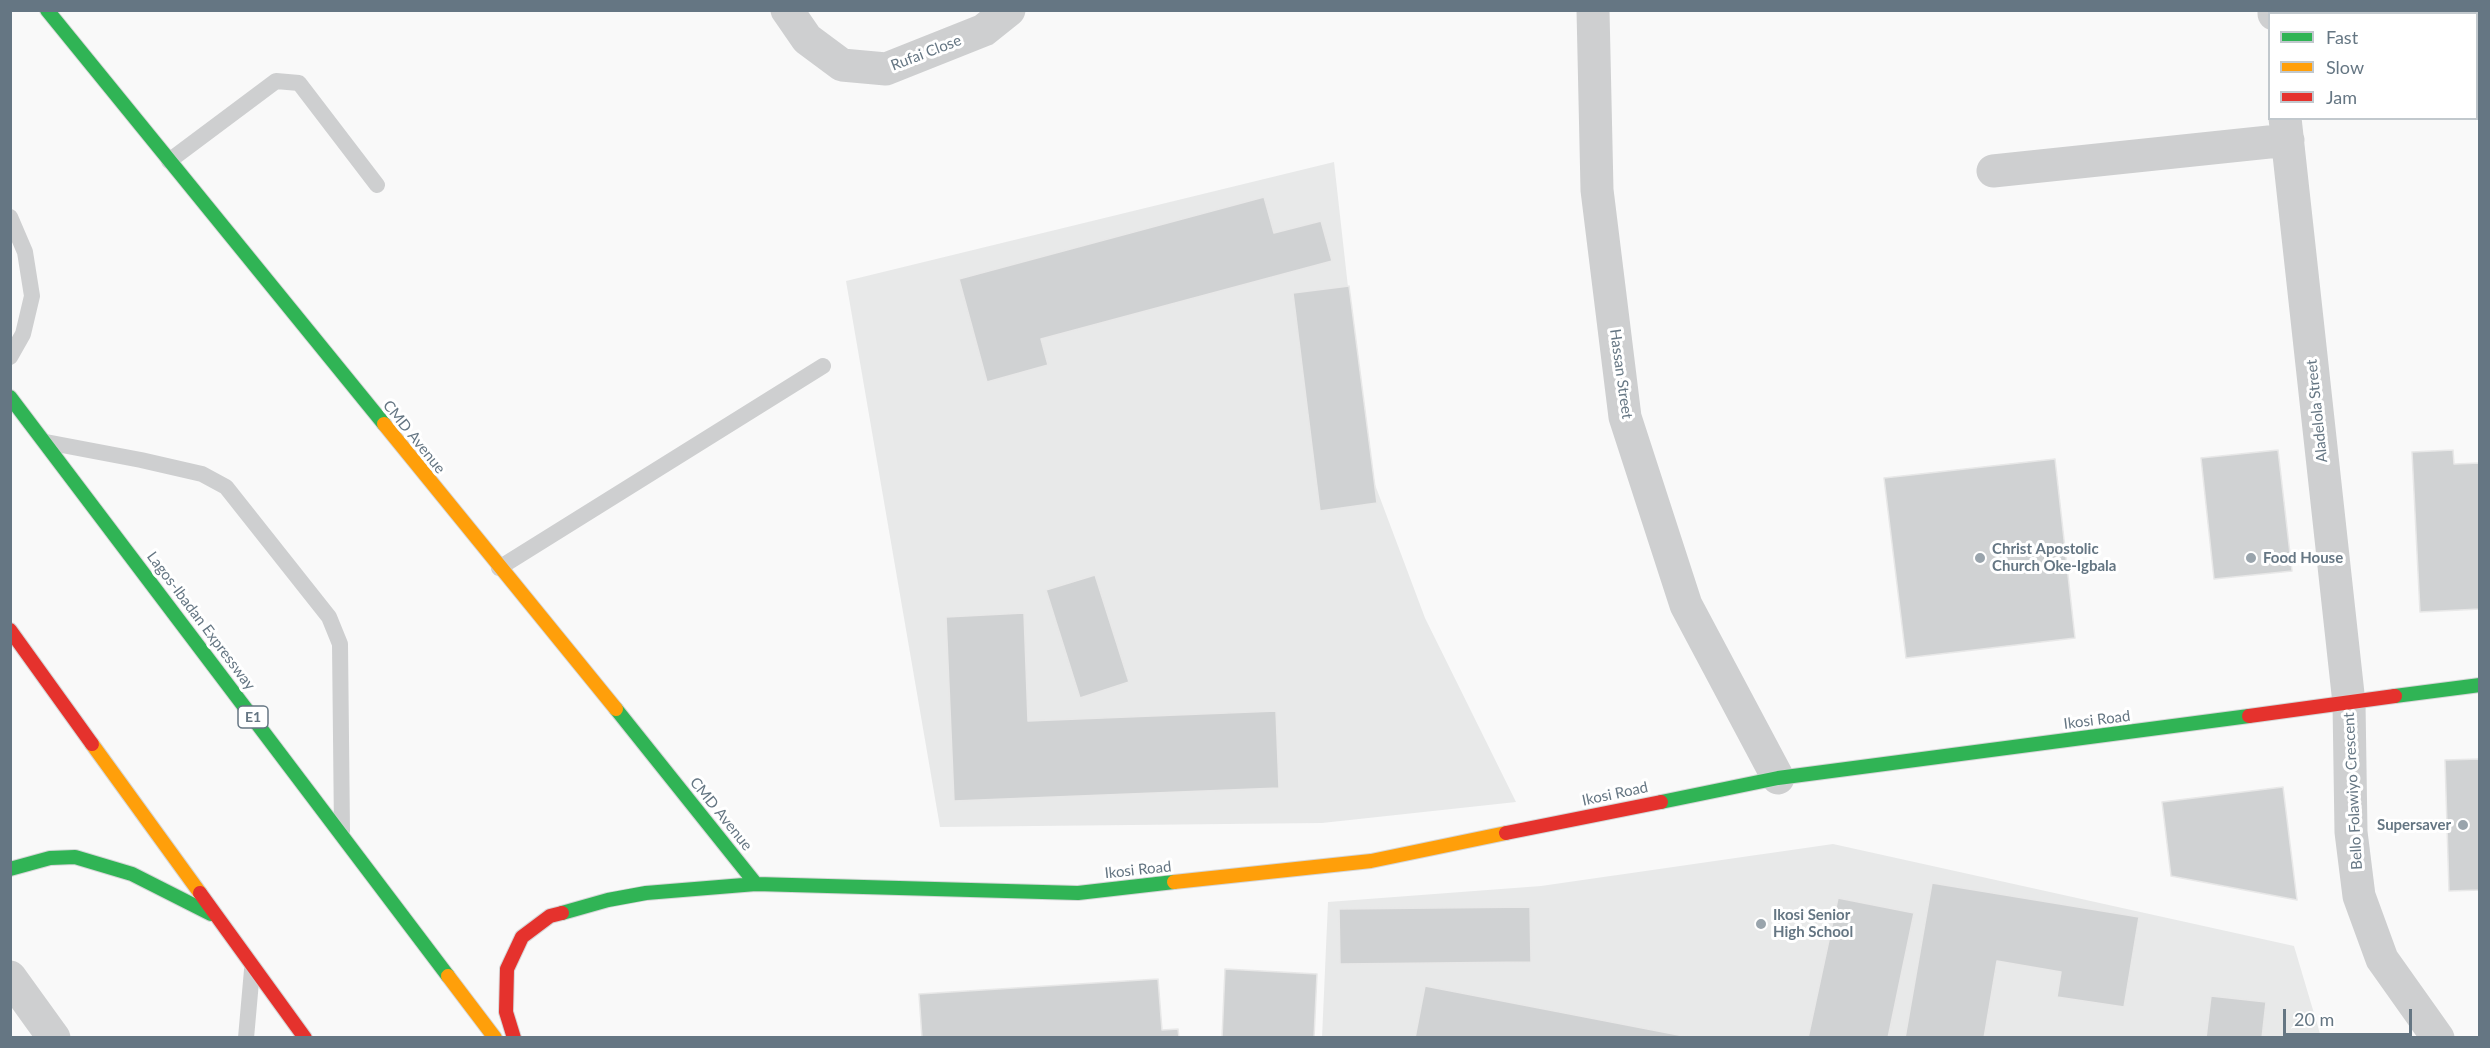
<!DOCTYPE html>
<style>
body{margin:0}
#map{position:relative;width:2490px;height:1048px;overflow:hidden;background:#f9f9f9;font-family:Lato,sans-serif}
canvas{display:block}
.frame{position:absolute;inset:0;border:12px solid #657683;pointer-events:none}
.legend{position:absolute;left:2268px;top:12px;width:210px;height:108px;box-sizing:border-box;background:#fff;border:2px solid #c1c8cd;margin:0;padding:8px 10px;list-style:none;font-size:18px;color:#657683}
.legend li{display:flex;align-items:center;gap:12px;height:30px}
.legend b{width:30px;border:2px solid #c1c8cd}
.scale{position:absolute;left:2283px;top:1009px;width:129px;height:27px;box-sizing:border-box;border:3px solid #657683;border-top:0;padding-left:8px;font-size:18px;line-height:21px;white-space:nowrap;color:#657683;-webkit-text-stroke:4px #fff;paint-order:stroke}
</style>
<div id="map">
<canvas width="2490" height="1048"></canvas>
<div class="frame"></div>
<ul class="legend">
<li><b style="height:8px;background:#30b455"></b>Fast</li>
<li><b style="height:8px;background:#ff9f0a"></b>Slow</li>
<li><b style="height:8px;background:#e5322d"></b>Jam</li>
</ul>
<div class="scale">20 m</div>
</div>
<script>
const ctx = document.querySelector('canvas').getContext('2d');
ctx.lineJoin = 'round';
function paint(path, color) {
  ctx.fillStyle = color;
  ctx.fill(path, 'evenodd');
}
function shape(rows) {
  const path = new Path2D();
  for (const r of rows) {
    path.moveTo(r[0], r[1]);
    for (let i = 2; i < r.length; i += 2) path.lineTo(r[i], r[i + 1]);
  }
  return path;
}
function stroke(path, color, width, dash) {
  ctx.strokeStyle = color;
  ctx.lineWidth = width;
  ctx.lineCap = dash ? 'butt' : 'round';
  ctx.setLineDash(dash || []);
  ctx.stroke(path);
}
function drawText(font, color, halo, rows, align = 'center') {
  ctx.font = font + ' Lato,sans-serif';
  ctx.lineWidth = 6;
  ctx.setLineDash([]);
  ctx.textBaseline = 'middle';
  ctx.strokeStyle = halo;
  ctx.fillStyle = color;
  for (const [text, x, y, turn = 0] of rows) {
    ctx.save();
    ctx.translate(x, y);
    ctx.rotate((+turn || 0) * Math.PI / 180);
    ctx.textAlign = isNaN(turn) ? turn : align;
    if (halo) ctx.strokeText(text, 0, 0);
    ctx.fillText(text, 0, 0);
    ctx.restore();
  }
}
const built = shape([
 [1334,162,1368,466,1425,618,1516,802,1322,823,940,827,846,281],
 [1833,844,2294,946,2321,1037,1322,1038,1328,902,1541,886]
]);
const building = shape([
 [1264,197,1274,233,1321,221,1332,261,1041,339,1048,365,987,382,959,279,1264,197],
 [1349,286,1377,503,1320,511,1293,293,1349,286],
 [2278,450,2292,571,2214,579,2201,458,2278,450],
 [2453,450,2454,464,2480,463,2480,609,2420,612,2412,452,2453,450],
 [2055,459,2075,638,1906,658,1884,478,2055,459],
 [1095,575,1129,682,1080,698,1046,590,1095,575],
 [1024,613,1028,721,1276,711,1279,788,954,801,946,617,1024,613],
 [2480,759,2480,890,2449,891,2445,760,2480,759],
 [2283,787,2297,900,2171,876,2162,802,2283,787],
 [1932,883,2139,917,2124,1007,2057,997,2061,972,1997,961,1984,1038,1905,1038,1932,883],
 [1838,898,1914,913,1888,1038,1808,1038,1838,898],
 [1530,907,1531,962,1340,964,1339,909,1530,907],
 [1225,969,1317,974,1314,1038,1222,1038,1225,969],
 [1158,979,1162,1030,1178,1029,1179,1038,922,1038,919,994,1158,979],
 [1425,986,1694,1038,1415,1038,1425,986],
 [2211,996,2266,1002,2262,1038,2206,1038,2211,996]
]);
const lane = shape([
 [169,161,276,81,299,83,377,185],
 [10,217,25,252,32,296,23,334,10,357],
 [46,442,141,460,202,474,226,487,329,617,340,644,342,831],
 [499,568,823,366],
 [246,1038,252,970]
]);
const street = shape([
 [787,10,807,39,842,65,886,69,984,30,1009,10],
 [1593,10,1597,190,1625,417,1686,605,1778,778],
 [2274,10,2274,14],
 [2285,118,2349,703,2351,832,2359,896,2382,959,2438,1038],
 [1993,171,2288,140],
 [10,977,54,1038]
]);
const fast = shape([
 [47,10,384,424],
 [10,397,448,976],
 [2395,696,2480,685],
 [616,709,756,884,1078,893,1174,882],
 [1661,802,1778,778,2249,716],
 [10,869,50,858,75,857,132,874,211,914],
 [562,913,608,900,646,893,756,884]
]);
const slow = shape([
 [384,424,616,709],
 [92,744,200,893],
 [1174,882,1371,861,1506,833],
 [448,976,495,1038]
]);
const jam = shape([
 [10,630,92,744],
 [2249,716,2395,696],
 [1506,833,1661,802],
 [200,893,305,1038],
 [514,1038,506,1012,507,969,522,937,550,916,562,913]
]);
const markers = [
 [1980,558,6,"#99a4ac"],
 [2251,558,6,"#99a4ac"],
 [2463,825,6,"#99a4ac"],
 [1761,924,6,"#99a4ac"]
];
const shields = [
 [253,717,30]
];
const shieldNames = [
 ["E1",253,717]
];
const streetNames = [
 ["Rufai Close",926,53,-21],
 ["Hassan Street",1621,374,82],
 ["Aladelola Street",2317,411,-96],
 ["CMD Avenue",414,437,51],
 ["Lagos-Ibadan Expressway",201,621,53],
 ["Ikosi Road",2097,720,-7],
 ["Bello Folawiyo Crescent",2353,791,-93],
 ["Ikosi Road",1615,794,-12],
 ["CMD Avenue",721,814,51],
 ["Ikosi Road",1138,870,-6]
];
const poiNames = [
 ["Christ Apostolic",1992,549],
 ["Church Oke-Igbala",1992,566],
 ["Food House",2263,558],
 ["Supersaver",2451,825,"right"],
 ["Ikosi Senior",1773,915],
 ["High School",1773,932]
];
paint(built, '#e8e9e9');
paint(building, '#d0d2d3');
stroke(building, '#e8e8e8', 1.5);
stroke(fast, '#d5d6d7', 16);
stroke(slow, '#d5d6d7', 16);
stroke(jam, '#d5d6d7', 16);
stroke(lane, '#cecfd0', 16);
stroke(street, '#cecfd0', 33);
stroke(fast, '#30b455', 14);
stroke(slow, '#ff9f0a', 14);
stroke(jam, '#e5322d', 14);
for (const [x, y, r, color] of markers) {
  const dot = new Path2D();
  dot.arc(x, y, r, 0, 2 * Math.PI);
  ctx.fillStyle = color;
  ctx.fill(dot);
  stroke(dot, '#fff', 2);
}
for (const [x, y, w] of shields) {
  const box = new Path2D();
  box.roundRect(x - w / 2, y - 11, w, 22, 4.5);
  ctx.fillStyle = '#fff';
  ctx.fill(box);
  stroke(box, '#657683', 1.5);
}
drawText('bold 14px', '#657683', null, shieldNames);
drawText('15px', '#657683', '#fff', streetNames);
drawText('bold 15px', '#657683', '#fff', poiNames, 'left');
</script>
